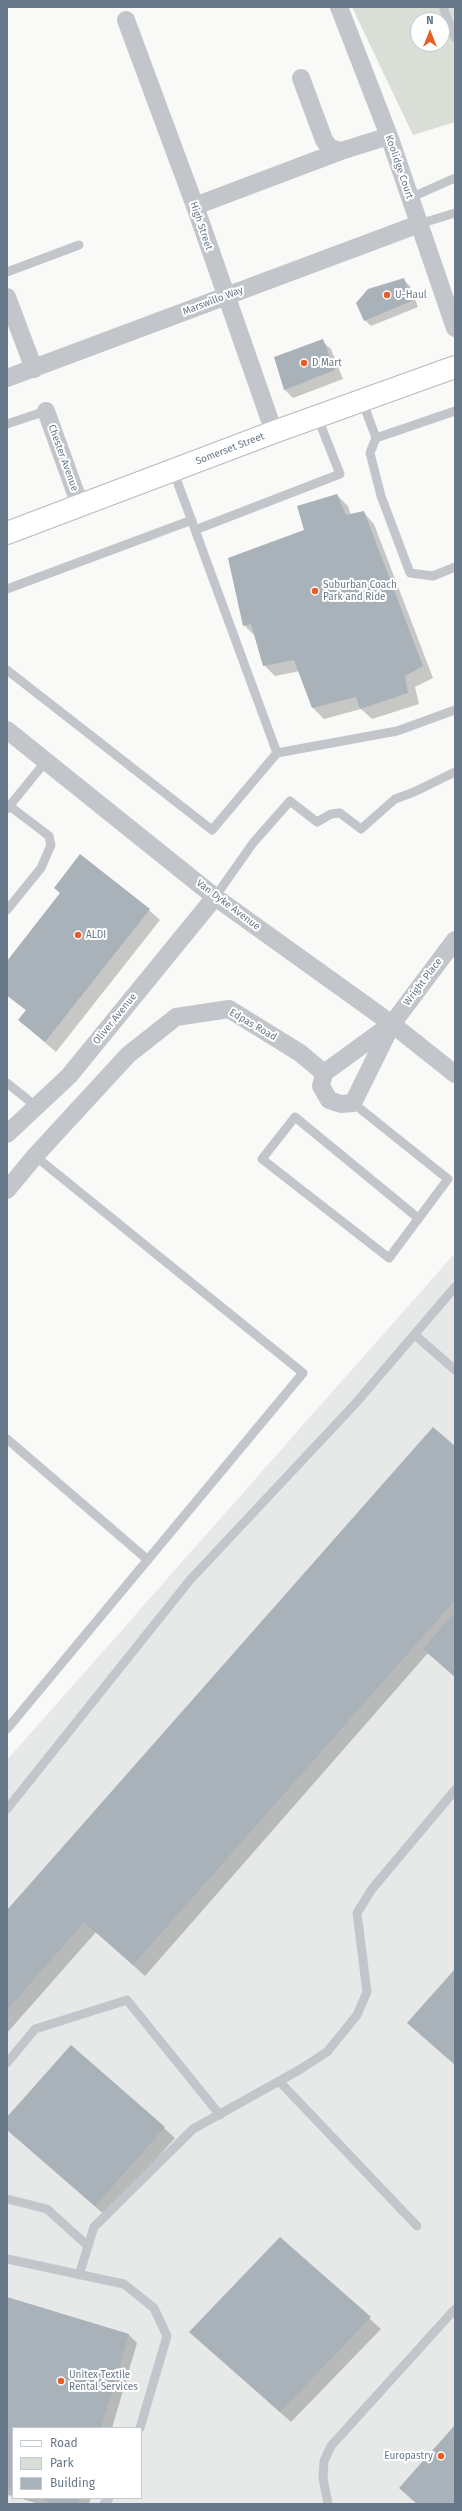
<!DOCTYPE html>
<style>
body{margin:0}
#map{position:relative;width:462px;height:2511px;overflow:hidden;background:#f9f9f7;font-family:"Fira Sans",sans-serif}
canvas{display:block}
.frame{position:absolute;inset:0;border:8px solid #677889;pointer-events:none}
.legend{position:absolute;left:12px;top:2427px;width:130px;height:72px;box-sizing:border-box;background:#fff;border:1px solid #c2c9d0;margin:0;padding:5px 7px;list-style:none;font-size:12px;color:#677889}
.legend li{display:flex;align-items:center;gap:8px;height:20px}
.legend b{width:20px;border:1px solid #c2c9d0}
.north{position:absolute;left:410px;top:12px;width:40px;height:40px;box-sizing:border-box;background:#fff;border:1px solid #c2c9d0;border-radius:50%;rotate:0deg;font-size:11px;font-weight:700;line-height:16px;text-align:center;color:#677889}
.north::after{content:'';display:block;margin:auto;width:14px;height:18px;background:#e95e27;clip-path:polygon(50% 0,100% 100%,50% 72%,0 100%)}
</style>
<div id="map">
<canvas width="462" height="2511"></canvas>
<div class="frame"></div>
<ul class="legend">
<li><b style="height:5px;background:#fff"></b>Road</li>
<li><b style="height:11px;background:#d9ded6"></b>Park</li>
<li><b style="height:11px;background:#a9b1b9"></b>Building</li>
</ul>
<div class="north">N</div>
</div>
<script>
const ctx = document.querySelector('canvas').getContext('2d');
ctx.lineJoin = 'round';
function paint(path, color) {
  ctx.fillStyle = color;
  ctx.fill(path, 'evenodd');
}
function shape(rows) {
  const path = new Path2D();
  for (const r of rows) {
    path.moveTo(r[0], r[1]);
    for (let i = 2; i < r.length; i += 2) path.lineTo(r[i], r[i + 1]);
  }
  return path;
}
function stroke(path, color, width, dash) {
  ctx.strokeStyle = color;
  ctx.lineWidth = width;
  ctx.lineCap = dash ? 'butt' : 'round';
  ctx.setLineDash(dash || []);
  ctx.stroke(path);
}
function drawText(font, color, halo, rows, align = 'center') {
  ctx.font = font + ' "Fira Sans",sans-serif';
  ctx.lineWidth = 4;
  ctx.setLineDash([]);
  ctx.textBaseline = 'middle';
  ctx.strokeStyle = halo;
  ctx.fillStyle = color;
  for (const [text, x, y, turn = 0] of rows) {
    ctx.save();
    ctx.translate(x, y);
    ctx.rotate((+turn || 0) * Math.PI / 180);
    ctx.textAlign = isNaN(turn) ? turn : align;
    if (halo) ctx.strokeText(text, 0, 0);
    ctx.fillText(text, 0, 0);
    ctx.restore();
  }
}
const built = shape([
 [455,1253,455,2504,7,2504,7,1760],
 [13,2428,141,2428,141,2498,13,2498]
]);
const green = shape([
 [352,7,455,7,455,122,413,135],
 [418,20,442,20,442,44,418,44]
]);
const shadow = shape([
 [404,280,410,286,418,307,371,326,365,320],
 [322,341,331,349,343,379,293,398,284,389],
 [337,495,348,506,351,515,363,512,374,524,433,678,415,687,419,704,372,719,361,709,324,719,313,708,300,671,275,676,264,665,255,636,244,625,306,531],
 [61,893,149,910,160,920,56,1052,19,1020,27,1011,7,996,7,962],
 [455,1448,455,1677,428,1653,145,1976,96,1932,7,2033,7,1912],
 [7,2119,164,2128,175,2138,106,2216,13,2135,7,2129],
 [280,2238,381,2329,291,2422,190,2332],
 [7,2298,129,2335,137,2343,112,2428,13,2428,13,2496,7,2495],
 [19,2498,91,2498,89,2504,39,2504]
]);
const building = shape([
 [404,278,412,301,364,321,356,303,368,289],
 [323,339,335,370,284,390,274,357],
 [337,494,346,515,364,511,423,666,405,676,408,693,360,709,356,697,312,708,294,660,263,666,251,624,243,626,228,558,304,530,297,506],
 [80,854,150,909,45,1042,18,1020,26,1010,7,995,7,961,60,893,54,888],
 [433,1427,455,1446,455,1600,133,1965,84,1922,7,2010,7,1910],
 [455,1612,455,1677,423,1649],
 [455,1969,455,2065,407,2023],
 [71,2045,165,2127,95,2206,7,2130,7,2117],
 [280,2237,371,2317,280,2412,189,2332],
 [7,2297,129,2334,101,2428,13,2428,13,2491,7,2489],
 [455,2425,455,2504,417,2504,399,2488],
 [38,2498,79,2498,78,2504,57,2504]
]);
const service = shape([
 [443,7,455,38],
 [410,198,455,178],
 [419,224,455,213],
 [7,272,79,245],
 [362,400,376,438,370,453,381,496,410,573,433,576,455,567],
 [7,424,46,411],
 [376,438,455,411],
 [173,470,277,753],
 [195,530,340,474,317,416],
 [7,589,192,520],
 [7,670,212,830,277,753,397,731,455,710],
 [7,804,49,836,51,845,41,868,7,910],
 [7,809,46,761],
 [215,897,253,843,290,801,317,822,331,814,340,813,361,829,395,799,414,792,455,772],
 [7,1083,37,1107],
 [353,1103,448,1179,389,1258,262,1159,295,1117,418,1218],
 [415,1335,455,1370],
 [7,1439,148,1560],
 [7,1729,303,1373,35,1156],
 [7,1809,190,1580,355,1404,455,1287],
 [7,2063,35,2029,127,2000,220,2115],
 [279,2081,417,2226],
 [7,2199,47,2209,88,2246],
 [7,2259,124,2284,154,2308,167,2336,140,2428],
 [79,2275,94,2227,193,2129,299,2070,327,2052,357,2015,367,1992,357,1913,372,1889,455,1790],
 [104,2504,109,2498],
 [328,2504,323,2478,324,2461,331,2446,455,2309]
]);
const minor = shape([
 [339,7,389,136,455,328],
 [126,20,195,206,274,432],
 [301,78,324,140,330,148,341,151,389,136],
 [195,206,341,151],
 [7,297,34,369],
 [7,378,419,224],
 [46,411,80,505],
 [7,730,215,897,392,1024,455,1074],
 [324,1073,321,1086,329,1100,341,1104,353,1103,392,1024,455,940],
 [324,1073,390,1025],
 [7,1134,69,1076,215,897],
 [7,1190,35,1156,128,1055,176,1017,229,1009,300,1053,324,1073]
]);
const secondary = shape([
 [7,533,274,432,455,367]
]);
const markers = [
 [387,295,4,"#e95e27"],
 [304,363,4,"#e95e27"],
 [315,591,4,"#e95e27"],
 [78,935,4,"#e95e27"],
 [61,2381,4,"#e95e27"],
 [441,2456,4,"#e95e27"]
];
const streetNames = [
 ["Koolidge Court",399,167,71],
 ["High Street",201,226,71],
 ["Marswillo Way",213,301,-21],
 ["Somerset Street",230,449,-21],
 ["Chester Avenue",63,458,70],
 ["Van Dyke Avenue",228,905,37],
 ["Wright Place",423,982,-53],
 ["Oliver Avenue",115,1019,-51],
 ["Edpas Road",253,1025,30]
];
const poiNames = [
 ["U-Haul",395,295],
 ["D Mart",312,363],
 ["Suburban Coach",323,585],
 ["Park and Ride",323,597],
 ["ALDI",86,935],
 ["Unitex Textile",69,2375],
 ["Rental Services",69,2387],
 ["Europastry",433,2456,"right"]
];
paint(built, '#e7e8e8');
paint(green, '#d9ded6');
paint(shadow, '#0003');
paint(building, '#a9b1b9');
stroke(secondary, '#b4bac0', 24);
stroke(service, '#c2c6cb', 9);
stroke(minor, '#c2c6cb', 18);
stroke(secondary, '#fff', 22);
for (const [x, y, r, color] of markers) {
  const dot = new Path2D();
  dot.arc(x, y, r, 0, 2 * Math.PI);
  ctx.fillStyle = color;
  ctx.fill(dot);
  stroke(dot, '#fff', 1.5);
}
drawText('10px', '#677889', '#fff', streetNames);
drawText('10px', '#677889', '#fff', poiNames, 'left');
</script>
